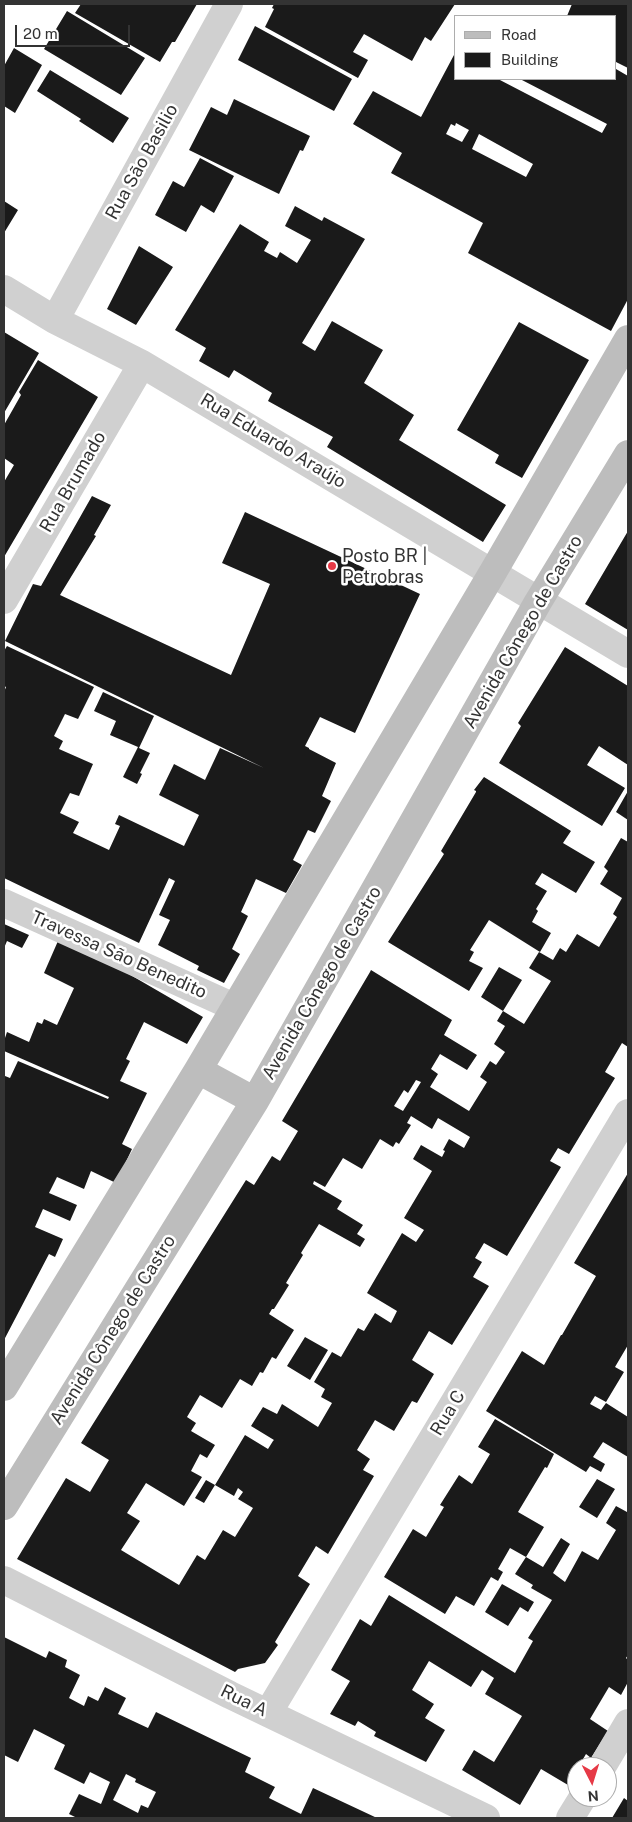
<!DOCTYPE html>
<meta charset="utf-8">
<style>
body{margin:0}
#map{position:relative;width:632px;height:1822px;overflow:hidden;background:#fff;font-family:"Public Sans",sans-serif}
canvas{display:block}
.frame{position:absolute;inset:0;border:5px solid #333;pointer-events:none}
.legend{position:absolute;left:454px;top:15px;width:162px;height:65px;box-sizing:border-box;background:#fff;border:1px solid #adadad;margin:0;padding:6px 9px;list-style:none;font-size:15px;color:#333}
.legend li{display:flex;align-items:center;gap:10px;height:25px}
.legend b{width:25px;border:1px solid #adadad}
.north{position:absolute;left:567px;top:1757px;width:50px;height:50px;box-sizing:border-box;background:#fff;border:1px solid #adadad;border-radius:50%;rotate:175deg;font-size:14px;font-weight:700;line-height:20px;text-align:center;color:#333}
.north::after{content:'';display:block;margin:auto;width:18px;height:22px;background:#e63946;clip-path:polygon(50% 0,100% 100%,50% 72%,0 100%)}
.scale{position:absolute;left:15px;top:25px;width:115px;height:22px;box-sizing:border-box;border:2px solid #333;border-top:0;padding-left:6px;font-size:15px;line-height:18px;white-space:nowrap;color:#333;-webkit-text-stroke:4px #fff;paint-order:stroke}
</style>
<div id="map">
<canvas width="632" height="1822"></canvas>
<div class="frame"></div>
<ul class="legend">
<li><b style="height:6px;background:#bdbdbd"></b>Road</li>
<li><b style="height:14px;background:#1a1a1a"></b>Building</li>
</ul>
<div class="north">N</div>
<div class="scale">20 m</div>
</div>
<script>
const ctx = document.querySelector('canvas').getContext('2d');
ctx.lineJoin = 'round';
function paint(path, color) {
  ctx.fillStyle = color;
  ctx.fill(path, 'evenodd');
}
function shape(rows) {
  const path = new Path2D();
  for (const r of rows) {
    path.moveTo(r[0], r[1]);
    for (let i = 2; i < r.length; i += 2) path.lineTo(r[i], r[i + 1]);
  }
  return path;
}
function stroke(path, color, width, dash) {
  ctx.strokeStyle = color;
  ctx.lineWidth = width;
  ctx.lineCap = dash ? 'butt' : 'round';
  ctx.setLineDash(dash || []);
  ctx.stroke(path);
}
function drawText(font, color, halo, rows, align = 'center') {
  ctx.font = font + ' "Public Sans",sans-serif';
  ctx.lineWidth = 5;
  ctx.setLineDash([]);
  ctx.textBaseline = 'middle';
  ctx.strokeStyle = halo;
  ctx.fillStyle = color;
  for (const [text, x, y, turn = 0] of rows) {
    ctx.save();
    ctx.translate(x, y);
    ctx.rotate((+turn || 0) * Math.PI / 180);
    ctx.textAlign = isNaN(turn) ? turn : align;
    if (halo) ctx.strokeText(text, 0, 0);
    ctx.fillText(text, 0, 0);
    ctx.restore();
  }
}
const building = shape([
 [81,4,197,4,175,42,172,42,160,62,75,13],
 [274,4,455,4,431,41,425,37,412,61,364,34,353,52,368,60,358,78,265,27,274,9,272,8],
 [572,4,628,4,628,68,616,62,616,16,567,16],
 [67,11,145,58,121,95,44,49],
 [255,26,352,79,334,111,238,60],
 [14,48,42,65,15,113,4,106,4,66],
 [454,55,456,79,498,79,602,133,607,124,520,79,616,79,616,69,628,76,628,299,611,331,468,253,483,223,391,173,402,153,353,124,373,91,421,117],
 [456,123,469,130,462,142,446,134,451,124,455,126],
 [479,134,533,164,526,177,472,149],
 [50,70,129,118,113,143,79,121,81,119,37,91],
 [234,99,310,136,303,151,300,150,279,194,189,150,211,107,227,115],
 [200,158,234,176,214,213,201,205,186,232,155,215,173,181,184,187],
 [4,201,18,210,4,233],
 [295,206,322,221,324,217,365,239,302,343,315,351,332,321,383,350,364,383,414,415,399,440,506,505,483,542,327,447,333,437,268,401,272,393,234,370,229,378,199,361,206,348,175,330,240,224,269,242,264,251,277,258,280,252,297,263,311,240,285,226],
 [139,246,173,267,136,325,107,309],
 [519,322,589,360,522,478,495,463,499,455,457,430],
 [4,332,39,353,4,413],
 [38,360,98,397,4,557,4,482,14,465,4,458,4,425,21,395,19,392],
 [92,496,111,505,94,535,96,536,60,595,231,675,270,584,222,563,245,512,420,594,355,733,320,717,305,746,309,748,309,749,336,763,322,796,331,801,315,833,308,830,293,860,302,865,286,893,256,879,241,912,248,916,232,949,240,954,224,983,197,970,199,966,158,945,170,920,159,915,175,881,169,878,139,943,4,878,4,692,6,687,4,686,4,651,7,646,94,687,78,719,65,714,54,736,63,741,59,749,93,764,79,796,70,793,60,813,79,822,73,833,109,850,120,826,115,824,119,815,184,846,199,815,159,795,174,764,205,780,220,748,264,768,5,641,33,584,41,586],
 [628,531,628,630,585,604],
 [565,647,628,686,628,765,599,746,587,765,625,788,602,826,499,763,521,726,518,723],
 [103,692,154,716,139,748,150,753,140,773,142,774,137,784,123,777,138,747,110,735,116,721,94,711],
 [484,777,571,831,563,843,595,862,576,893,542,873,535,884,547,891,536,909,538,911,532,922,551,933,540,952,489,920,470,950,474,952,469,961,483,968,469,991,388,942,444,854,441,851,476,792,476,791,474,790],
 [628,791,628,820,616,812],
 [621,838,628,842,628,1047,622,1043,605,1072,615,1078,569,1154,558,1148,550,1161,561,1167,507,1256,484,1243,475,1258,482,1262,473,1277,489,1286,452,1345,429,1331,412,1360,434,1374,417,1403,412,1401,394,1431,375,1420,357,1450,370,1459,363,1470,374,1476,328,1554,316,1546,298,1576,310,1584,275,1642,278,1645,265,1663,238,1669,235,1672,17,1559,66,1478,90,1492,109,1460,81,1443,246,1180,254,1185,272,1156,280,1161,298,1131,282,1121,370,972,371,970,452,1020,444,1035,477,1055,467,1070,440,1054,431,1069,438,1074,430,1087,469,1111,487,1082,480,1077,490,1061,496,1065,505,1052,494,1044,505,1026,497,1021,503,1011,524,1024,551,981,529,968,539,952,553,960,560,948,566,952,577,934,599,947,617,917,613,914,622,898,600,884,608,871,604,867],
 [416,1080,421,1082,403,1111,394,1106,404,1090,408,1093],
 [411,1116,432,1129,438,1118,470,1137,464,1148,449,1139,443,1150,445,1151,442,1157,421,1145,413,1159,432,1171,404,1218,424,1230,416,1242,402,1233,367,1293,397,1311,391,1323,375,1313,364,1331,358,1328,341,1357,332,1352,314,1382,325,1389,321,1397,332,1403,318,1427,282,1404,277,1414,263,1407,251,1426,274,1440,273,1441,268,1449,245,1435,215,1485,234,1496,238,1488,243,1492,238,1499,253,1508,235,1537,223,1530,205,1560,197,1555,179,1585,121,1550,140,1521,127,1513,146,1483,184,1506,202,1477,191,1471,200,1454,207,1458,215,1445,191,1431,196,1423,187,1417,200,1395,222,1408,240,1379,252,1386,260,1372,263,1373,272,1357,276,1359,294,1330,269,1314,272,1309,274,1309,289,1285,286,1283,303,1255,301,1253,319,1224,360,1247,365,1239,357,1234,363,1225,337,1209,342,1201,313,1184,314,1181,325,1187,343,1158,362,1169,380,1139,393,1147,396,1142,399,1144,411,1125,407,1123],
 [4,924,29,935,22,948,7,941,4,948],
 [58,941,96,955,203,1017,187,1044,144,1022,126,1059,130,1061,120,1081,147,1093,122,1144,132,1149,116,1183,91,1171,84,1189,57,1177,49,1193,77,1205,70,1221,43,1209,35,1227,63,1239,55,1257,49,1254,4,1340,4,1078,5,1076,10,1078,18,1061,108,1099,109,1097,4,1051,4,1041,7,1032,29,1042,37,1022,42,1024,44,1019,57,1025,74,988,44,973],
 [499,967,522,980,503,1011,481,997],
 [628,1173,628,1345,615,1367,624,1372,606,1402,595,1396,590,1404,601,1410,606,1403,628,1417,628,1457,603,1442,593,1457,605,1464,601,1472,590,1466,586,1472,486,1411,522,1351,544,1365,561,1335,562,1335,596,1276,574,1263],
 [305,1337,328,1350,310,1380,287,1366],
 [495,1419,554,1454,547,1468,545,1467,518,1512,544,1527,526,1557,543,1567,561,1538,570,1544,553,1573,565,1582,582,1551,598,1560,616,1530,606,1523,616,1506,627,1512,628,1510,628,1655,626,1658,628,1660,628,1682,621,1695,609,1687,590,1719,608,1731,591,1758,586,1754,568,1785,541,1769,520,1805,462,1770,474,1750,494,1762,522,1716,485,1694,494,1678,482,1670,471,1687,429,1661,412,1690,434,1704,425,1718,445,1730,426,1762,374,1736,376,1732,358,1721,355,1726,330,1714,350,1681,331,1670,360,1619,371,1626,389,1595,515,1673,533,1641,528,1638,552,1600,531,1588,533,1585,515,1574,526,1557,510,1548,498,1569,503,1572,498,1581,491,1577,474,1606,456,1596,445,1614,384,1577,413,1529,426,1537,444,1507,440,1505,459,1475,472,1484,490,1454,478,1447],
 [597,1479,615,1489,597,1518,579,1507],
 [206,1480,215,1485,204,1503,195,1498],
 [502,1584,534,1602,528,1612,520,1607,508,1626,485,1612],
 [4,1637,46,1658,49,1651,67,1660,65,1667,80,1675,69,1698,84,1706,88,1696,98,1701,105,1687,126,1698,118,1714,148,1728,156,1712,251,1758,245,1772,275,1787,269,1798,301,1814,313,1788,377,1818,77,1818,69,1814,79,1794,101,1804,110,1782,90,1772,84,1784,54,1769,65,1745,34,1729,18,1762,4,1755],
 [126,1774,136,1779,135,1782,156,1792,148,1808,141,1805,138,1813,113,1800],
 [624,1798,628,1801,628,1818,612,1818]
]);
const street = shape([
 [4,289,55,320,142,364,628,654],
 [55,320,229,4],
 [4,600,142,364],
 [4,903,234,1007],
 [4,1580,230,1695,486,1818],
 [268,1713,628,1113],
 [602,1767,628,1723],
 [570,1818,583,1797]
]);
const secondary = shape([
 [198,1070,255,1101],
 [4,1387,198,1070,493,572,628,339],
 [4,1506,255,1101,538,602,628,454]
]);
const markers = [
 [332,566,5,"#e63946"]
];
const streetNames = [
 ["Rua São Basilio",142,162,-61],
 ["Rua Eduardo Araújo",273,441,31],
 ["Rua Brumado",73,482,-60],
 ["Avenida Cônego de Castro",523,632,-60],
 ["Travessa São Benedito",119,955,24],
 ["Avenida Cônego de Castro",322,983,-60],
 ["Avenida Cônego de Castro",113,1330,-58],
 ["Rua C",448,1413,-59],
 ["Rua A",244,1701,26]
];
const poiNames = [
 ["Posto BR |",342,556],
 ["Petrobras",342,577]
];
paint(building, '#1a1a1a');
stroke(street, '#d0d0d0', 28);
stroke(secondary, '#bdbdbd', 28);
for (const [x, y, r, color] of markers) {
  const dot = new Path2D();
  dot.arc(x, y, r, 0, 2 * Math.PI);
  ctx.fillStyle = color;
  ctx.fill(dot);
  stroke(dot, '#fff', 2);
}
drawText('18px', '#333', '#fff', streetNames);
drawText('18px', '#333', '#fff', poiNames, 'left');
</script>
